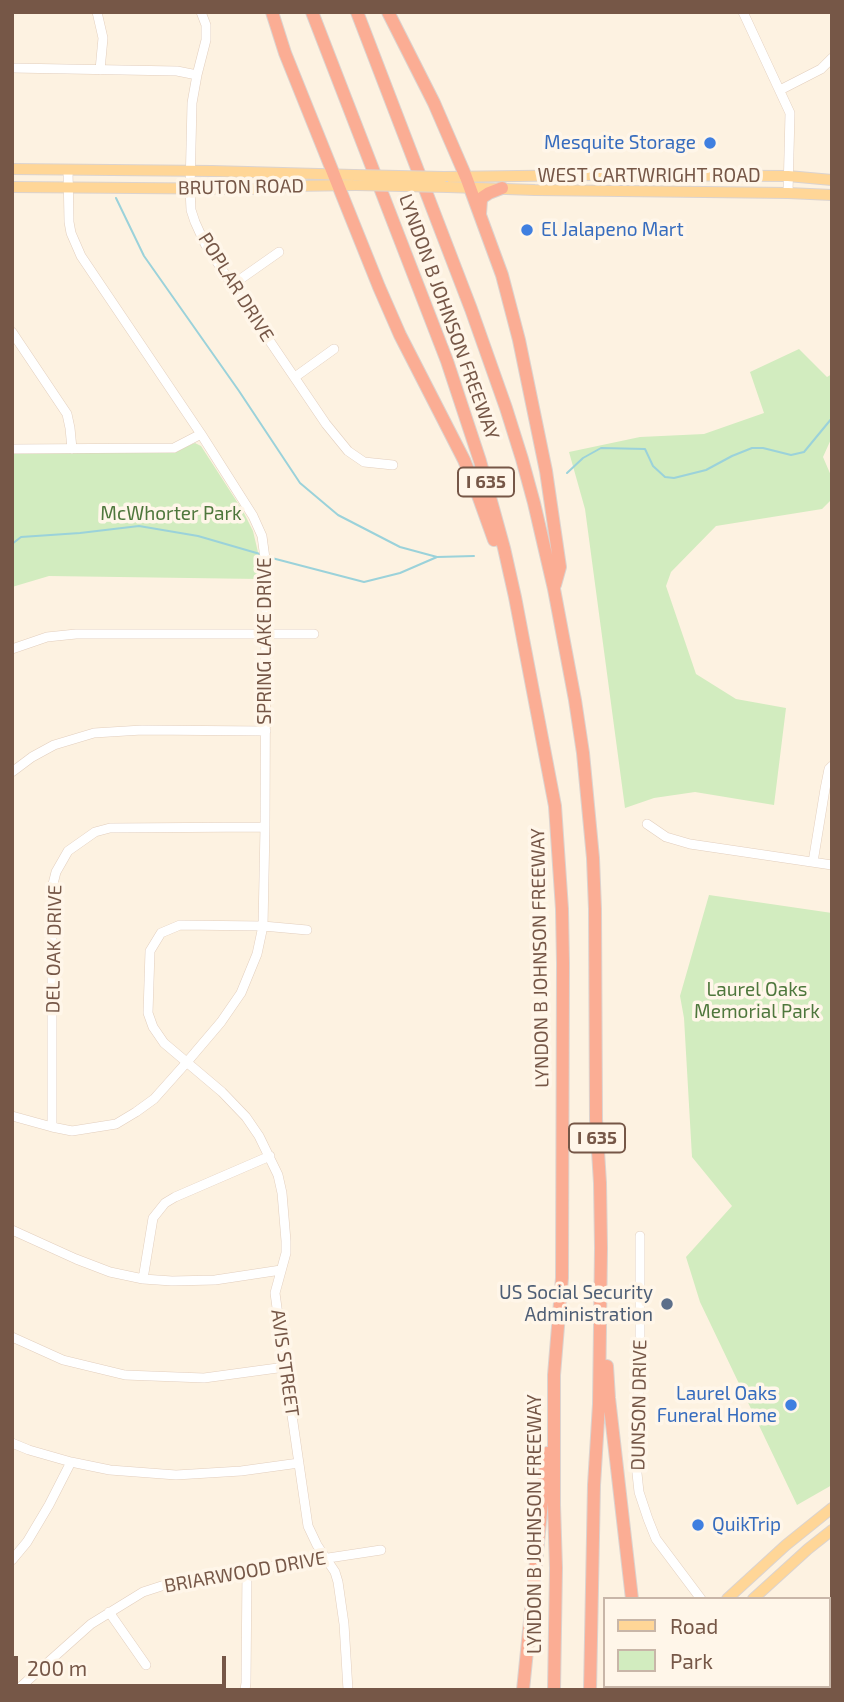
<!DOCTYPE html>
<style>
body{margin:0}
#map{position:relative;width:844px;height:1702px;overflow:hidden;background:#fdf2e1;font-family:"Exo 2",sans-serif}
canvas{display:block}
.frame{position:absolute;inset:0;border:14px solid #765747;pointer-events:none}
.legend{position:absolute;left:603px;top:1597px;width:228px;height:91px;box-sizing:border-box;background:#fff6e9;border:2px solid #c8b6a8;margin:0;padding:9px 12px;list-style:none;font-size:21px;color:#765747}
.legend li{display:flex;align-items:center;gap:14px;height:35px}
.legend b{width:35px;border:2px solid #c8b6a8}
.scale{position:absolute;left:14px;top:1656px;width:212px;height:32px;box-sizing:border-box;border:4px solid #765747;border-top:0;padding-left:9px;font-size:21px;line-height:24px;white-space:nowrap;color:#765747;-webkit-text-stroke:5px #fff6e9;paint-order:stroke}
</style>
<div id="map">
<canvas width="844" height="1702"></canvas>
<div class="frame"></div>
<ul class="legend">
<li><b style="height:9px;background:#ffd697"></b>Road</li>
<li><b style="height:19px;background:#d2ecbf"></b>Park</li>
</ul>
<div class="scale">200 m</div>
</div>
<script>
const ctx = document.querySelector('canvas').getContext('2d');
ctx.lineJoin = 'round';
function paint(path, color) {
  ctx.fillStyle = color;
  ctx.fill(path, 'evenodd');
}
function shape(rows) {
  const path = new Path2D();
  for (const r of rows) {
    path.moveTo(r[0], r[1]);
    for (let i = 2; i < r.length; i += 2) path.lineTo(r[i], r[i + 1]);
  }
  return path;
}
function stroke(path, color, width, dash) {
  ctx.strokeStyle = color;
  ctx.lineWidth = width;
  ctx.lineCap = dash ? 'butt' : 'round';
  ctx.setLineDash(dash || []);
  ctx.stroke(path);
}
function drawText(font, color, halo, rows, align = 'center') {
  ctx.font = font + ' "Exo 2",sans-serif';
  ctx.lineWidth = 7;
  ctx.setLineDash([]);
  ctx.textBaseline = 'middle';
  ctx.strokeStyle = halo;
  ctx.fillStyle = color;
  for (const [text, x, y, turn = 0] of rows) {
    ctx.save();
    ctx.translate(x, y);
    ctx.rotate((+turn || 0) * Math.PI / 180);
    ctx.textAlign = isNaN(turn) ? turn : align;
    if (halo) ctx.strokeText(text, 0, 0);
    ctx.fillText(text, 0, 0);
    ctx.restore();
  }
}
const green = shape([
 [799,349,827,377,832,374,832,437,823,457,832,478,832,499,822,509,716,526,671,572,666,586,696,674,736,699,786,708,774,805,695,792,654,798,625,808,585,509,569,452,640,437,704,434,764,413,750,372],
 [195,443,201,446,243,511,253,531,261,565,259,579,49,576,12,587,12,453,149,453,172,452],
 [709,895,832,913,832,1485,797,1505,700,1302,686,1257,732,1206,692,1157,684,1018,680,996]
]);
const stream = shape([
 [116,198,144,256,239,391,300,483,338,515,400,547,437,557,474,556],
 [567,473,583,458,601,448,645,449,653,466,665,477,674,478,706,470,732,456,752,448,763,448,791,455,804,452,832,418],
 [12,544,21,537,80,533,139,526,198,536,260,554],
 [268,557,364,582,400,573,437,557]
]);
const minor = shape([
 [97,12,103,38,100,70],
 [201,12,206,25,206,40,197,75,192,103,190,189,191,210,195,222,205,244,267,337,326,424,348,451,364,462,393,465],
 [743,12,790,113,788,193],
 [12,68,177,71,197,75],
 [780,90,821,69,832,58],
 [232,285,279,252],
 [12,332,67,414,70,428,72,449],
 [295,377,334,349],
 [12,449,174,448,201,434],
 [12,649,47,637,76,634,314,634],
 [12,772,32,757,54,745,94,733,142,730,266,731],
 [647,824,666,837,690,844,832,865],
 [813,862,825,789,829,769,832,766],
 [307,930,263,926,180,925,161,933,150,951,148,1013,153,1027,164,1043,222,1092,246,1117,259,1136,278,1175,282,1193,286,1241,286,1253,275,1293,285,1367,308,1526,317,1545,335,1572,338,1582,344,1624,348,1690],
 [12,1116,52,1127,72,1131,116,1124,136,1112,154,1099,187,1062,221,1022,241,993,257,954,263,926,265,827,266,566,262,536,253,516,201,434,81,256,71,233,69,222,68,170],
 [52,1127,52,888,56,872,68,851,95,832,110,828,265,827],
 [12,1230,76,1259,110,1272,143,1279,172,1281,215,1280,281,1270],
 [640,1236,640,1356,636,1464,639,1492,648,1519,656,1539,701,1599],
 [143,1279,153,1218,165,1203,175,1197,270,1156],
 [12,1337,63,1360,125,1375,204,1378,285,1367],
 [12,1443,29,1450,71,1462,110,1470,176,1475,241,1471,299,1463],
 [12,1560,27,1542,49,1505,71,1462],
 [109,1612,146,1665],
 [17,1690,91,1624,143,1592,177,1581,381,1550],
 [245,1690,246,1683,247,1569],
 [719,1690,719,1686]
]);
const major = shape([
 [12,169,212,171,354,175],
 [444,177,592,175,788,176,832,180],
 [12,187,256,189,293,186,356,185],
 [448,187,535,190,788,193,832,195],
 [727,1599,786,1545,832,1508],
 [753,1599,808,1549,832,1530],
 [655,1690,659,1686]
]);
const highway = shape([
 [272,12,285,53,379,287,400,335,464,460,475,487,494,540],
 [312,12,447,361,480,461,504,548,515,597,555,806,562,909,563,963,562,1278,554,1375,554,1505,556,1568,554,1690],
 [357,12,471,309,506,408,522,459,534,503,554,589,575,700,583,753,593,858,595,909,596,1119,600,1183,601,1248,599,1404,594,1485,590,1690],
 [388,12,434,103,466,177,502,275,519,340,546,471,560,567,555,585],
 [480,214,481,200,483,197,489,193,502,188],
 [607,1366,609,1398,632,1599],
 [523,1690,547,1453],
 [634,1690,634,1686]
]);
const majorBridge = shape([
 [354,175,444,177],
 [356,185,448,187]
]);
const markers = [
 [710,143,7,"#3f7fe0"],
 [527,230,7,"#3f7fe0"],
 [667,1304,7,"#5c6f8a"],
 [791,1405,7,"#3f7fe0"],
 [698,1525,7,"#3f7fe0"]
];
const shields = [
 [486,482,56],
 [597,1138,56]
];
const shieldNames = [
 ["I 635",486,482],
 ["I 635",597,1138]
];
const shopNames = [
 ["Mesquite Storage",696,143],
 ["El Jalapeno Mart",541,230,"left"],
 ["Laurel Oaks",777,1394],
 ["Funeral Home",777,1416],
 ["QuikTrip",712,1525,"left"]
];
const streetNames = [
 ["WEST CARTWRIGHT ROAD",649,176],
 ["BRUTON ROAD",241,187,-1],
 ["POPLAR DRIVE",236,287,58],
 ["LYNDON B JOHNSON FREEWAY",449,317,70],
 ["SPRING LAKE DRIVE",265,641,-90],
 ["DEL OAK DRIVE",54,949,-89],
 ["LYNDON B JOHNSON FREEWAY",540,958,-91],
 ["AVIS STREET",285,1363,82],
 ["DUNSON DRIVE",639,1405,-89],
 ["LYNDON B JOHNSON FREEWAY",535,1524,-90],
 ["BRIARWOOD DRIVE",245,1572,-10]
];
const parkNames = [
 ["McWhorter Park",171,514],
 ["Laurel Oaks",757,990],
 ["Memorial Park",757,1012]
];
const serviceNames = [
 ["US Social Security",653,1293],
 ["Administration",653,1315]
];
paint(green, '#d2ecbf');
stroke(stream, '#9bd2da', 2);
stroke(minor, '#e2cebd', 10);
stroke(major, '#dbd3cf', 12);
stroke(highway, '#dbd3cf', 14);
stroke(minor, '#fff', 9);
stroke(major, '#ffd697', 10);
stroke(highway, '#fbad94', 12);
stroke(majorBridge, '#dbd3cf', 12, []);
stroke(majorBridge, '#ffd697', 10);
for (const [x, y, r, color] of markers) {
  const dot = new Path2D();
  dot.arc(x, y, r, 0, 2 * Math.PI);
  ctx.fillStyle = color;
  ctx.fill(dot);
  stroke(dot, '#fff6e9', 2.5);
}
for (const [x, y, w] of shields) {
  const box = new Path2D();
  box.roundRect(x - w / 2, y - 14.5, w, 29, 5);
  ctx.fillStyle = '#fff6e9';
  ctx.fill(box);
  stroke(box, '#765747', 2);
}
drawText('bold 18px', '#765747', null, shieldNames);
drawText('19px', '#366cbe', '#fff6e9', shopNames, 'right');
drawText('19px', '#765747', '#fff6e9', streetNames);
drawText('19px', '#4e773c', '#fff6e9', parkNames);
drawText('19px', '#4e5e75', '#fff6e9', serviceNames, 'right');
</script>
